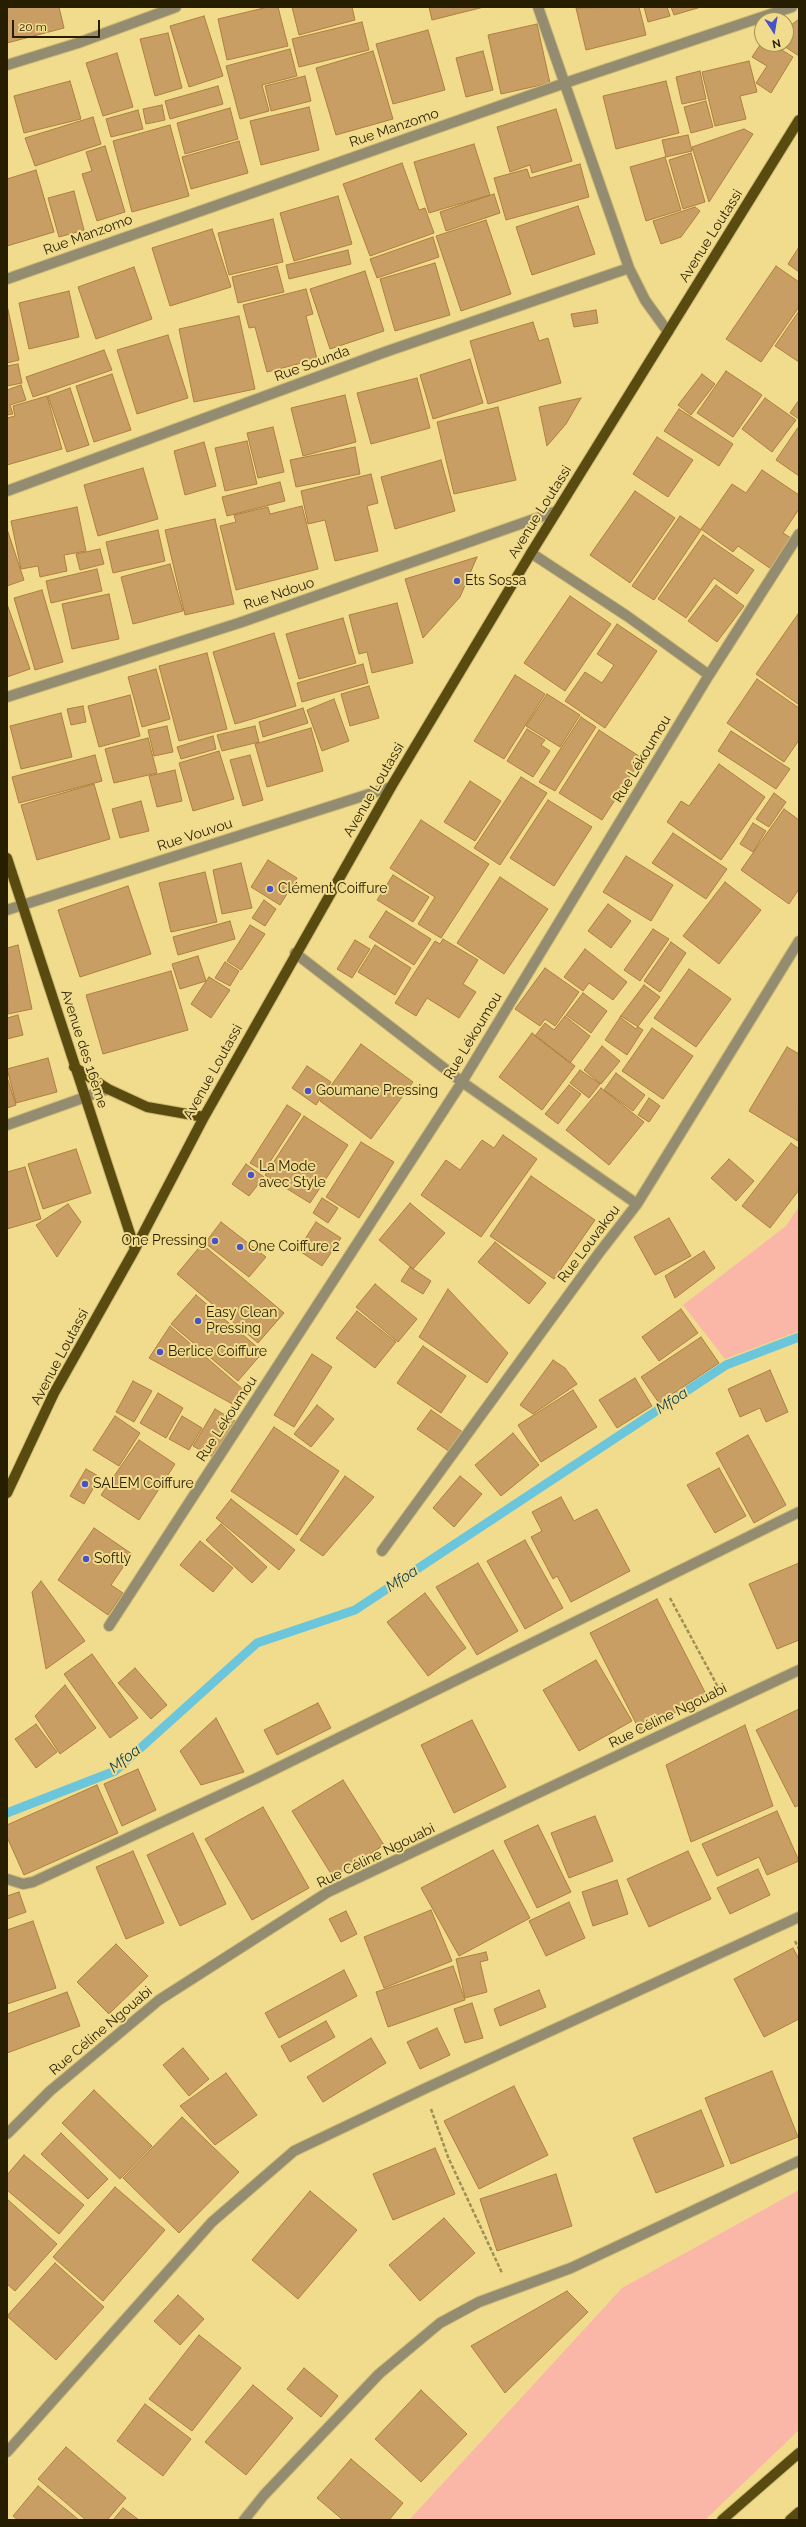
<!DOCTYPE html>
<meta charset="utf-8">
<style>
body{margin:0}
#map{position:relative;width:806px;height:2527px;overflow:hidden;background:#f1dc8e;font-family:Raleway,sans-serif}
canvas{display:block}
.frame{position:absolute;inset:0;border:8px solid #271e00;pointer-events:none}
.north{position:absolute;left:754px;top:12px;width:40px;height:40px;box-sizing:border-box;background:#f1dc8e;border:1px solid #a09055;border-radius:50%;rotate:168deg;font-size:11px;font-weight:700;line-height:16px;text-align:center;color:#271e00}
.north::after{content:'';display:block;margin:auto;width:14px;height:18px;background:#4852c7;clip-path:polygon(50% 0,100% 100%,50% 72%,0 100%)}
.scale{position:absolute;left:12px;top:20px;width:88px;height:18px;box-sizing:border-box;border:2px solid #271e00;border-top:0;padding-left:5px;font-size:12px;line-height:14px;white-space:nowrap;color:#271e00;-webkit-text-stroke:3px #f1dc8e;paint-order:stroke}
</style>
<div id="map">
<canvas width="806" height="2527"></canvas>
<div class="frame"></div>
<div class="north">N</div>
<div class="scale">20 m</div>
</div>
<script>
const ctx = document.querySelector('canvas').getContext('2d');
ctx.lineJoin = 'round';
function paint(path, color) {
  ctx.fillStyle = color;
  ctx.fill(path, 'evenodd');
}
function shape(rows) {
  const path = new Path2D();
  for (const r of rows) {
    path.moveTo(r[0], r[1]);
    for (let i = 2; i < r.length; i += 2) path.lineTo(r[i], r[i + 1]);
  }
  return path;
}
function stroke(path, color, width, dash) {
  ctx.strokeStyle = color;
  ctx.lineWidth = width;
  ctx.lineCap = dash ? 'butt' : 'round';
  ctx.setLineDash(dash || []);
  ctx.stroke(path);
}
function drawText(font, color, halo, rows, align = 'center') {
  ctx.font = font + ' Raleway,sans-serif';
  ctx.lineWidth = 4;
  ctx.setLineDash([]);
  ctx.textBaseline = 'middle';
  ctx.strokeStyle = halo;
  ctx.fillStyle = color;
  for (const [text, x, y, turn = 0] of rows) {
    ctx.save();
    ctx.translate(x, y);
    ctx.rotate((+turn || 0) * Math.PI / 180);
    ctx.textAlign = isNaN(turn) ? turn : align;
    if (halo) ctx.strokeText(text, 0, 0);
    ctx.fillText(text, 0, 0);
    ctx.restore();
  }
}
const green = shape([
 [799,1206,799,1331,725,1359,683,1305,786,1226],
 [799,2190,799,2430,705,2520,409,2520,622,2288]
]);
const stream = shape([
 [7,1813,115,1771,257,1643,355,1610,726,1365,799,1337]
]);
const building = shape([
 [7,7,59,7,64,28,7,43,7,7],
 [268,7,278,7,288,46,227,60,218,19,268,7],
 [292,7,352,7,355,20,299,35,292,7],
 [429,7,484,7,432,20,429,7],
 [639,7,646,35,586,50,576,8,639,7],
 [644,7,667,7,670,16,648,22,644,7],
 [671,7,701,7,674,15,671,7],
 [204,16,223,76,189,87,170,26,204,16],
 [799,19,799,56,781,44,786,44,786,29,799,19],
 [362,22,369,50,299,67,292,39,362,22],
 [537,24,550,83,501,94,488,35,537,24],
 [428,30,445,90,393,104,376,44,428,30],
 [168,33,182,88,155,96,140,39,168,33],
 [762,42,762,44,772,44,793,57,771,93,756,83,767,66,752,57,762,42],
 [290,49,297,76,262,85,269,111,240,119,226,66,290,49],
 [373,51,393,119,336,135,316,68,373,51],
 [483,51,493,90,466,97,456,58,483,51],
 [117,53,133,107,103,116,86,63,117,53],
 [749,61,757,92,740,96,746,119,715,126,702,72,749,61],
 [700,71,706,99,682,104,676,77,700,71],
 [305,76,311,101,271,111,265,86,305,76],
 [70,81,81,119,24,133,14,96,70,81],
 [666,81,679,133,616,149,603,96,666,81],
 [218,86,223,104,170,119,165,101,218,86],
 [706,101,713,127,691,133,684,107,706,101],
 [162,105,165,120,146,124,143,109,162,105],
 [309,107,319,150,261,165,250,121,309,107],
 [230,108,238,139,185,154,177,123,230,108],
 [556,109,572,161,532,173,530,165,510,172,497,127,556,109],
 [138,110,143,129,111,137,106,119,138,110],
 [93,117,101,144,35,166,25,138,93,117],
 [170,125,189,196,132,212,113,141,170,125],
 [744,129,753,134,709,202,692,147,744,129],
 [688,135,692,151,666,157,662,140,688,135],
 [239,141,248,173,191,189,182,157,239,141],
 [474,144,490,195,429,213,414,162,474,144],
 [105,146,125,212,97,221,82,174,92,171,86,152,105,146],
 [691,153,705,202,683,209,669,160,691,153],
 [665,157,681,210,646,221,630,167,665,157],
 [402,163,419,210,425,208,434,233,370,256,343,184,402,163],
 [580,164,589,197,506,220,494,178,527,169,530,178,580,164],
 [36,170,54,232,7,246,7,179,36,170],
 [74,191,84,230,59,237,48,198,74,191],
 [494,194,500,213,446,231,440,212,494,194],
 [338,196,352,244,294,261,280,213,338,196],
 [578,206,595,254,532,275,516,227,578,206],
 [695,207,700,211,681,237,661,244,653,221,695,207],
 [273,219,283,262,229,275,218,233,273,219],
 [486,220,511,294,461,311,436,236,486,220],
 [212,229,231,287,170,306,152,248,212,229],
 [433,237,439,257,377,278,370,259,433,237],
 [799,247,799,272,788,264,799,247],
 [348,250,351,264,289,279,286,265,348,250],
 [435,263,450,315,395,331,380,279,435,263],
 [277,266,284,292,238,303,232,277,277,266],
 [776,266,799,282,799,307,761,362,726,339,776,266],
 [134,267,152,319,96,339,78,287,134,267],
 [365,271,384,331,330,349,310,289,365,271],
 [306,289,313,314,306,316,317,359,267,372,255,327,249,328,243,305,306,289],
 [69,291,79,337,29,349,19,303,69,291],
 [7,305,19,360,7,363,7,305],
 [596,310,598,323,574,327,571,314,596,310],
 [799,311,799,362,775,346,799,311],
 [239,316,255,389,194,402,179,329,239,316],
 [533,322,539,341,548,338,561,383,488,404,470,341,533,322],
 [168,335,188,398,137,414,117,350,168,335],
 [104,350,112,370,33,397,26,377,104,350],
 [470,359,483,403,433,419,420,375,470,359],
 [18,364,22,383,7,386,7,366,18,364],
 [726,371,762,395,733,437,697,413,726,371],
 [112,374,131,430,94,442,76,386,112,374],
 [702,374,715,384,691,415,678,405,702,374],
 [417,378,430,428,371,444,357,393,417,378],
 [21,385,26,400,10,405,13,414,7,415,7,390,21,385],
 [70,388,89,445,67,452,48,396,70,388],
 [345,395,356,442,303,456,291,408,345,395],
 [47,396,62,449,7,465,7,418,15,416,13,406,47,396],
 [581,398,566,424,547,446,539,407,581,398],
 [765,398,796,420,772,452,742,429,765,398],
 [799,400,799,419,790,413,799,400],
 [498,407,516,480,454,494,437,422,498,407],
 [679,409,733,444,719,466,664,431,679,409],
 [799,426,799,476,776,460,799,426],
 [273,427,284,472,258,478,247,433,273,427],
 [657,437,693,460,668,497,633,474,657,437],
 [247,441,257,484,225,491,215,448,247,441],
 [204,442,216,486,185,495,174,451,204,442],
 [355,447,360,474,296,487,290,460,355,447],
 [441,460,455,511,395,529,381,477,441,460],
 [143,468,158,519,98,536,84,485,143,468],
 [762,470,799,495,799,509,783,533,791,538,771,569,738,546,733,552,701,529,732,484,746,493,762,470],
 [371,474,378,503,367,506,378,551,335,561,325,520,308,524,301,491,371,474],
 [280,482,285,501,227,516,222,497,280,482],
 [635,491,675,518,630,583,590,555,635,491],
 [302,506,318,569,236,590,220,526,236,522,234,515,268,507,270,514,302,506],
 [77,507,86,551,64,555,67,571,40,577,38,566,21,569,11,521,77,507],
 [680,516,701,530,654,600,632,586,680,516],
 [215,519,234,604,185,615,165,530,215,519],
 [7,529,24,580,7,586,7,529],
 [158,530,165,561,113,573,106,542,158,530],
 [703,535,754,570,737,594,714,578,686,618,658,599,703,535],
 [100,549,104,564,80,570,76,554,100,549],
 [477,557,460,597,423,638,405,579,477,557],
 [170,564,183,611,133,624,121,577,170,564],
 [97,569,102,591,51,603,46,581,97,569],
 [716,585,744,606,717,642,688,621,716,585],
 [42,590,63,662,35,670,14,598,42,590],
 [109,594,119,639,72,649,62,604,109,594],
 [570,596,611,624,565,691,524,663,570,596],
 [397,603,413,663,372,673,367,652,359,654,349,615,397,603],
 [7,604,30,669,7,677,7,604],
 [798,614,799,703,798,704,756,674,798,614],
 [343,618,356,663,299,679,286,634,343,618],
 [617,624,657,651,605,728,565,701,585,672,602,683,614,665,597,654,617,624],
 [274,633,296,706,235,724,213,652,274,633],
 [207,653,227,729,179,741,159,666,207,653],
 [363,664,368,683,302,702,297,683,363,664],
 [156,669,170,719,142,727,128,677,156,669],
 [515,675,545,694,504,759,474,741,515,675],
 [757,679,799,708,799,740,784,762,727,723,757,679],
 [369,686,379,718,350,726,341,694,369,686],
 [547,694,580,715,560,747,526,726,547,694],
 [130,695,140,736,99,747,88,706,130,695],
 [334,699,349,741,322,751,307,710,334,699],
 [83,706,86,722,71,725,67,709,83,706],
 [303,708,308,723,263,737,259,722,303,708],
 [61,713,72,757,21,769,10,726,61,713],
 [581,717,596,727,555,791,539,782,581,717],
 [167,726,173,752,154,756,148,730,167,726],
 [255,726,259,742,222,751,217,735,255,726],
 [311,728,323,771,267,787,255,744,311,728],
 [527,729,545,740,541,745,550,751,533,777,507,761,527,729],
 [599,730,642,758,602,820,559,793,599,730],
 [731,731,790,769,776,789,718,751,731,731],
 [213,736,216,749,181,759,177,747,213,736],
 [148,738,157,773,114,783,105,749,148,738],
 [219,751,234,799,193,811,179,763,219,751],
 [95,755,102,781,19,803,12,777,95,755],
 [250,755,263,800,243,806,230,760,250,755],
 [719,764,765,797,721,860,667,822,681,801,689,806,719,764],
 [175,770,182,801,157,807,149,776,175,770],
 [521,777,547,793,500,865,474,848,521,777],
 [470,781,501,801,475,841,444,822,470,781],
 [94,784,110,839,37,860,21,805,94,784],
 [774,793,786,802,769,827,756,819,774,793],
 [548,800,592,827,554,886,510,858,548,800],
 [141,801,149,831,120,838,112,809,141,801],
 [784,809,799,820,799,889,789,904,741,870,784,809],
 [421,820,489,864,441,938,418,924,435,897,390,868,421,820],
 [753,823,766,831,753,852,740,844,753,823],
 [673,833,727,869,706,899,652,863,673,833],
 [626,856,673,885,651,921,603,892,626,856],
 [268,860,297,878,280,905,251,887,268,860],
 [241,863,252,908,222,914,213,870,241,863],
 [205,872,217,922,171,932,159,883,205,872],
 [393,875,429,897,413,922,377,900,393,875],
 [500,877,548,909,504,974,457,943,500,877],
 [725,882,761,910,719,964,683,936,725,882],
 [128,886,151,954,80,977,58,910,128,886],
 [264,900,276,909,265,926,252,918,264,900],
 [608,904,631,921,611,948,588,931,608,904],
 [386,911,431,939,414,965,369,937,386,911],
 [230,921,235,939,178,955,173,937,230,921],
 [250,925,265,934,241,970,227,961,250,925],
 [653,929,669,939,640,981,624,970,653,929],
 [443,939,478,960,463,984,476,992,459,1018,427,998,416,1016,395,1003,435,941,440,944,443,939],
 [355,940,370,949,352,978,337,969,355,940],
 [671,942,686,953,660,992,644,981,671,942],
 [18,945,32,1009,8,1014,7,948,18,945],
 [375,945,411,968,395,995,358,972,375,945],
 [585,949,627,982,613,1000,589,983,583,991,564,977,585,949],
 [198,956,206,981,180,989,172,964,198,956],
 [225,962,239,971,230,986,215,978,225,962],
 [545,968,579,992,555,1026,545,1019,540,1026,515,1009,545,968],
 [689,969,731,999,696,1047,654,1018,689,969],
 [171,971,188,1030,103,1054,86,995,171,971],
 [209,977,230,990,211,1018,191,1004,209,977],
 [644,985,660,997,636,1029,620,1017,644,985],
 [583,993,607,1011,591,1033,566,1015,583,993],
 [18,1015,23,1035,7,1039,7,1018,18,1015],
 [565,1016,590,1036,570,1063,535,1036,545,1023,554,1030,565,1016],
 [621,1016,643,1030,627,1055,605,1040,621,1016],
 [652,1028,693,1056,663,1099,622,1071,652,1028],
 [532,1033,575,1066,542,1110,499,1077,532,1033],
 [361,1044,413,1082,371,1139,320,1101,361,1044],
 [602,1046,620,1061,601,1084,584,1070,602,1046],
 [787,1047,799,1054,798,1141,749,1111,787,1047],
 [48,1058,57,1092,16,1103,7,1069,48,1058],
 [307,1066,331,1082,316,1105,292,1088,307,1066],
 [580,1070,600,1084,589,1098,570,1083,580,1070],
 [616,1073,645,1095,633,1111,604,1090,616,1073],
 [7,1077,16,1105,7,1108,7,1077],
 [569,1085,581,1094,558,1124,545,1114,569,1085],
 [601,1088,644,1122,609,1165,566,1130,601,1088],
 [649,1098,660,1106,649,1122,638,1115,649,1098],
 [287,1105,301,1114,264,1171,250,1163,287,1105],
 [304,1116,348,1145,310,1203,265,1175,304,1116],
 [503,1135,537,1159,481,1237,421,1195,446,1160,460,1170,482,1140,494,1148,503,1135],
 [361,1142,394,1162,359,1218,326,1197,361,1142],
 [791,1143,799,1149,799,1190,770,1228,742,1206,791,1143],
 [76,1149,91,1193,43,1209,28,1164,76,1149],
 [729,1159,754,1181,736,1201,711,1178,729,1159],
 [246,1164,264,1177,249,1196,232,1184,246,1164],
 [25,1167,41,1219,7,1229,7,1172,25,1167],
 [531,1176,595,1220,554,1279,490,1236,531,1176],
 [322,1198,338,1208,328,1223,313,1213,322,1198],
 [410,1203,445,1233,413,1269,379,1240,410,1203],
 [68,1204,81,1222,57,1257,36,1225,68,1204],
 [669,1218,691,1256,655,1275,634,1237,669,1218],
 [221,1222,266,1257,249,1277,205,1243,221,1222],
 [316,1222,341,1238,322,1266,298,1250,316,1222],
 [495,1242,546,1283,529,1304,478,1262,495,1242],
 [202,1244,284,1313,258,1343,177,1274,202,1244],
 [704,1251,715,1268,675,1298,665,1276,704,1251],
 [410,1267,431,1281,423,1294,401,1281,410,1267],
 [375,1284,417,1319,398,1342,356,1307,375,1284],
 [448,1289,508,1353,487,1383,419,1337,448,1289],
 [196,1295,263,1352,238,1381,171,1324,196,1295],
 [681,1309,698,1333,659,1361,642,1337,681,1309],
 [357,1311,396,1342,375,1368,336,1338,357,1311],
 [170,1326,245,1391,236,1406,149,1358,170,1326],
 [701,1337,719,1363,659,1403,641,1377,701,1337],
 [423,1346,466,1376,441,1413,397,1383,423,1346],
 [312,1354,332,1367,294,1427,274,1415,312,1354],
 [553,1360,565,1368,577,1384,533,1414,520,1405,553,1360],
 [770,1370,788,1412,766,1422,760,1408,740,1417,728,1389,770,1370],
 [635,1378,652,1406,617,1428,599,1400,635,1378],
 [133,1381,152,1391,134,1422,116,1412,133,1381],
 [573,1390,597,1427,541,1462,518,1425,573,1390],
 [158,1393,183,1408,166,1438,140,1423,158,1393],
 [317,1405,334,1419,311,1447,294,1434,317,1405],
 [215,1409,235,1421,213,1457,193,1446,215,1409],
 [431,1410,464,1433,450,1452,417,1429,431,1410],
 [115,1416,140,1433,119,1466,93,1450,115,1416],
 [182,1416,202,1428,189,1450,169,1439,182,1416],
 [274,1427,339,1471,297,1535,231,1491,274,1427],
 [513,1433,539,1465,501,1496,475,1465,513,1433],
 [748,1435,786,1505,754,1523,716,1453,748,1435],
 [139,1440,175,1464,139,1520,101,1495,139,1440],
 [719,1468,746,1516,715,1533,687,1485,719,1468],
 [86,1469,100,1477,84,1504,70,1496,86,1469],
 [345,1476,374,1497,323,1556,300,1540,345,1476],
 [460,1476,482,1494,454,1527,433,1508,460,1476],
 [561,1497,574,1521,597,1509,630,1571,571,1602,557,1576,553,1579,531,1537,542,1531,532,1512,561,1497],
 [231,1499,295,1550,279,1570,216,1518,231,1499],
 [221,1524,267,1567,252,1583,206,1540,221,1524],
 [94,1528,132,1554,111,1585,123,1593,108,1615,58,1580,94,1528],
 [525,1540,563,1608,525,1629,487,1561,525,1540],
 [200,1541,233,1568,213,1592,180,1565,200,1541],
 [478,1563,518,1631,477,1655,436,1587,478,1563],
 [799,1563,799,1640,777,1649,749,1584,799,1563],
 [41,1581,85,1641,46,1669,32,1592,41,1581],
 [425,1593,466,1648,428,1676,387,1622,425,1593],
 [657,1599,707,1696,640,1731,590,1633,657,1599],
 [92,1654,138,1718,110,1738,64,1674,92,1654],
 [596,1660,632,1721,579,1751,543,1690,596,1660],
 [135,1668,167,1705,151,1719,118,1683,135,1668],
 [65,1685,96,1728,60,1754,35,1716,65,1685],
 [318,1703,331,1728,277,1755,264,1730,318,1703],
 [799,1709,799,1805,795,1807,756,1730,799,1709],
 [216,1718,244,1772,201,1785,180,1751,216,1718],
 [472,1720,506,1787,454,1813,421,1745,472,1720],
 [36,1724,57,1752,36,1768,15,1739,36,1724],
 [745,1725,773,1806,691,1842,666,1765,745,1725],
 [138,1769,156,1810,122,1826,104,1784,138,1769],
 [343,1780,384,1845,333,1877,292,1811,343,1780],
 [97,1785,118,1833,24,1875,7,1837,7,1825,97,1785],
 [263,1807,309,1888,252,1920,205,1839,263,1807],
 [777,1811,799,1861,767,1875,759,1857,717,1876,702,1844,777,1811],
 [595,1816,613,1861,569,1878,551,1833,595,1816],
 [538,1825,571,1892,537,1908,504,1841,538,1825],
 [193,1833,226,1904,180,1926,147,1855,193,1833],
 [493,1850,530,1918,459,1956,421,1888,493,1850],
 [133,1851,164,1923,126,1939,96,1867,133,1851],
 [688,1851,711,1899,649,1927,627,1879,688,1851],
 [758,1869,770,1895,730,1914,717,1888,758,1869],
 [617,1880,628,1914,593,1926,582,1892,617,1880],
 [19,1892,26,1912,7,1919,7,1896,19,1892],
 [569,1902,585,1938,546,1956,529,1921,569,1902],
 [431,1910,452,1961,384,1988,364,1937,431,1910],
 [346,1911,357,1934,341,1942,329,1919,346,1911],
 [33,1921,56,1988,7,2004,7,1930,33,1921],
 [116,1944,148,1976,109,2014,77,1982,116,1944],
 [793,1948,799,1959,799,2019,764,2037,734,1979,793,1948],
 [486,1952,488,1960,480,1962,487,1992,465,1998,456,1959,486,1952],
 [453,1966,465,2000,388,2027,376,1992,453,1966],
 [344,1970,357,1996,279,2038,265,2013,344,1970],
 [539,1990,546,2007,500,2026,494,2009,539,1990],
 [67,1992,80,2026,7,2053,7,2014,67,1992],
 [472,2003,483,2038,465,2043,454,2009,472,2003],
 [326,2021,335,2037,290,2062,281,2046,326,2021],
 [437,2028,450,2055,420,2069,407,2042,437,2028],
 [371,2038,386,2063,323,2102,307,2077,371,2038],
 [183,2048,209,2079,189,2096,163,2065,183,2048],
 [772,2071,798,2137,731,2164,705,2098,772,2071],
 [226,2073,257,2115,215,2145,180,2106,226,2073],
 [514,2086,548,2155,479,2189,444,2121,514,2086],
 [94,2090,152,2146,120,2179,62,2123,94,2090],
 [701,2110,724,2166,656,2193,633,2138,701,2110],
 [182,2117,239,2172,179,2233,123,2178,182,2117],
 [61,2133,108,2179,88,2199,41,2154,61,2133],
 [435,2148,455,2194,393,2220,373,2174,435,2148],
 [24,2155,84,2205,59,2234,7,2190,7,2175,24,2155],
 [556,2174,572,2226,497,2251,480,2199,556,2174],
 [115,2187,165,2230,103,2301,53,2257,115,2187],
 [310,2191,357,2230,298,2299,252,2260,310,2191],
 [7,2199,57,2244,15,2291,7,2284,7,2199],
 [444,2218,475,2253,420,2301,389,2265,444,2218],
 [55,2263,104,2307,56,2360,7,2316,55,2263],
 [567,2291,588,2312,505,2393,471,2346,567,2291],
 [178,2295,204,2319,180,2345,154,2321,178,2295],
 [199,2335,241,2368,192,2431,149,2399,199,2335],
 [304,2368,338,2396,321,2417,287,2389,304,2368],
 [253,2385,293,2418,246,2475,205,2442,253,2385],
 [421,2390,467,2434,421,2482,375,2439,421,2390],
 [145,2404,191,2439,163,2476,117,2441,145,2404],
 [66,2447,126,2498,107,2520,86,2520,38,2479,66,2447],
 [351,2459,403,2503,389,2520,343,2520,317,2498,351,2459],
 [38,2486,79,2520,18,2520,13,2516,38,2486],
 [123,2508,139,2520,113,2520,123,2508]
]);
const path = shape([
 [670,1598,718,1687],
 [795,1941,799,1949],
 [431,2109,448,2157,502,2273]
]);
const minor = shape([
 [538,7,629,268,645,300,668,332],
 [7,65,78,43,176,7],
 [7,279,565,83,792,7],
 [7,491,385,352,629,268],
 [531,553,627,616,709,675],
 [7,697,239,623,557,511],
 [7,910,391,787],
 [295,953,462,1082,637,1204],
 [7,1125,108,1089],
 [382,1551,599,1253,637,1204,799,941],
 [109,1626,462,1082,709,675,799,534],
 [7,1879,23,1884,33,1882,257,1778,799,1512],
 [7,2134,50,2091,159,2000,328,1892,799,1670],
 [7,2452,212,2222,294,2151,424,2089,799,1917],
 [244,2520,264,2495,379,2374,440,2323,479,2302,571,2268,799,2161]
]);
const major = shape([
 [7,858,135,1249],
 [74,1067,108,1089,147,1107,204,1117],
 [7,1493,54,1393,135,1249,204,1117,391,787,531,553,799,120],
 [722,2520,799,2453],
 [790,2520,799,2512]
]);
const markers = [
 [457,581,4,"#4852c7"],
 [270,889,4,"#4852c7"],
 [308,1091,4,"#4852c7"],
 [251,1175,4,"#4852c7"],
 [215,1241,4,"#4852c7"],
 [240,1247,4,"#4852c7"],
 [198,1321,4,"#4852c7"],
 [160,1352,4,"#4852c7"],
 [85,1484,4,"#4852c7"],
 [86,1559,4,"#4852c7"]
];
const streetNames = [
 ["Rue Manzomo",394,128,-19],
 ["Rue Manzomo",88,235,-20],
 ["Avenue Loutassi",711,236,-58],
 ["Rue Sounda",312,364,-20],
 ["Avenue Loutassi",540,512,-58],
 ["Rue Ndouo",279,594,-19],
 ["Rue Lékoumou",642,759,-59],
 ["Avenue Loutassi",374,790,-60],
 ["Rue Vouvou",195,835,-18],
 ["Rue Lékoumou",473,1036,-59],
 ["Avenue des 16ème",84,1049,72],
 ["Avenue Loutassi",213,1072,-61],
 ["Rue Louvakou",589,1244,-53],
 ["Avenue Loutassi",60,1357,-62],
 ["Rue Lékoumou",227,1419,-57],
 ["Rue Céline Ngouabi",668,1716,-26],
 ["Rue Céline Ngouabi",376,1856,-26],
 ["Rue Céline Ngouabi",101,2031,-40]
];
const poiNames = [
 ["Ets Sossa",465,581],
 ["Clément Coiffure",278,889],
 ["Goumane Pressing",316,1091],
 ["La Mode",259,1167],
 ["avec Style",259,1183],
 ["One Pressing",207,1241,"right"],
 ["One Coiffure 2",248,1247],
 ["Easy Clean",206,1313],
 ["Pressing",206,1329],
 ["Berlice Coiffure",168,1352],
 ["SALEM Coiffure",93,1484],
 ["Softly",94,1559]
];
const waterNames = [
 ["Mfoa",672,1401,-33],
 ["Mfoa",402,1579,-33],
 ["Mfoa",125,1759,-38]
];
paint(green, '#fab7a7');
stroke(stream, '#6cc6db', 9);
paint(building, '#c99e64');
stroke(building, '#ad7f3d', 1);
stroke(minor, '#cdba74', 12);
stroke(major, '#cdba74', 12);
stroke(path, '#9f8f54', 2.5, [4, 2]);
stroke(minor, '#948c70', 10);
stroke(major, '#594a0f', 10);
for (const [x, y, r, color] of markers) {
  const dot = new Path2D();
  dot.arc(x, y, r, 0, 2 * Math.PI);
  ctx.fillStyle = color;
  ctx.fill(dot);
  stroke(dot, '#f1dc8e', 1.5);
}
drawText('14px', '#271e00', '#f1dc8e', streetNames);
drawText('14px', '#271e00', '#f1dc8e', poiNames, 'left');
drawText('italic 15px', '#164049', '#f1dc8e', waterNames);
</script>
